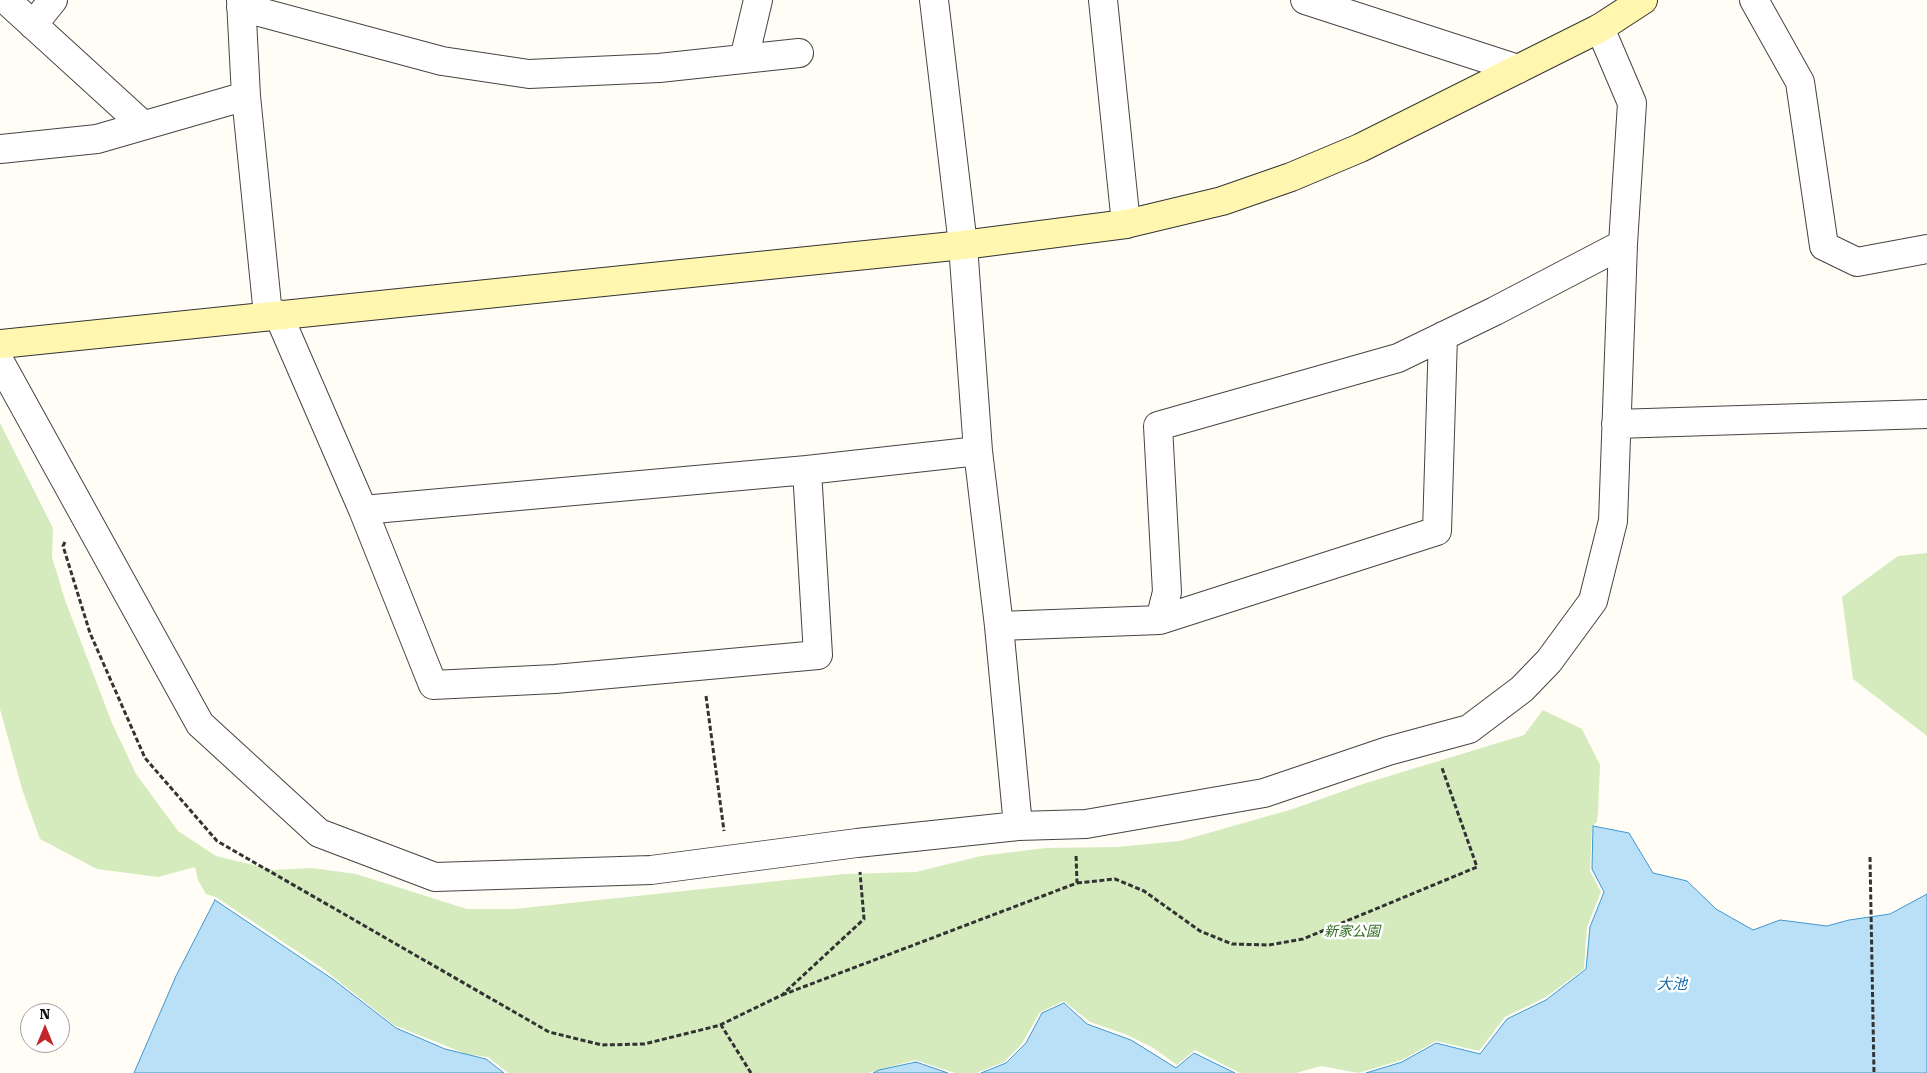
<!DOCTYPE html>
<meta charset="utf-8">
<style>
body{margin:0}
#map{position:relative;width:1927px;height:1073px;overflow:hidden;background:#fffdf5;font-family:"Roboto Serif",serif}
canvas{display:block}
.north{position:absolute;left:20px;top:1003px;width:50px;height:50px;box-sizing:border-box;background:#fff;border:1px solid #a0a0a0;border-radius:50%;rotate:0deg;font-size:14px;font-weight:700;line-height:20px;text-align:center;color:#111}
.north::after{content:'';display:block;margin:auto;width:18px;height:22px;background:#c4262e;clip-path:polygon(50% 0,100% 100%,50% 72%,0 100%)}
</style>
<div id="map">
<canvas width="1927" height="1073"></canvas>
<div class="north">N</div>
</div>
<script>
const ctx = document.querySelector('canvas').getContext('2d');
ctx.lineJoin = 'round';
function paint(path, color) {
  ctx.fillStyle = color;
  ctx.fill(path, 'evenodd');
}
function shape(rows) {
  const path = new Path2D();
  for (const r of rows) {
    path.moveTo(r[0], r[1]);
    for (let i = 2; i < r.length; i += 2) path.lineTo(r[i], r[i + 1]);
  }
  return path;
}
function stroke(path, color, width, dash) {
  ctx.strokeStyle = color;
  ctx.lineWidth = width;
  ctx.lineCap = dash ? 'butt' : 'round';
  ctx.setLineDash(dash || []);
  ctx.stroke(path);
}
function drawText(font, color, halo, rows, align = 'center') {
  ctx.font = font + ' "Roboto Serif","Noto Sans JP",serif';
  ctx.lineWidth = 5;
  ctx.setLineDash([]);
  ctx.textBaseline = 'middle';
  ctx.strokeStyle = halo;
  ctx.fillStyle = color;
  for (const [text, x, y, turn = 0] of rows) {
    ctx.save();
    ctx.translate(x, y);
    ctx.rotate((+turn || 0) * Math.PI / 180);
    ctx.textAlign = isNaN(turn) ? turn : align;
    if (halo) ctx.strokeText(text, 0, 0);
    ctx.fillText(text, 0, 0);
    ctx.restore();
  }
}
const green = shape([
 [0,423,53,528,52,557,65,600,112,723,136,774,178,831,216,856,274,870,312,868,356,874,467,909,514,909,844,874,916,872,981,856,1046,848,1117,847,1180,841,1293,809,1363,784,1524,735,1543,710,1582,729,1600,765,1598,811,1597,822,1592,826,1590,871,1601,892,1587,927,1584,969,1546,997,1505,1017,1479,1051,1436,1041,1402,1060,1358,1073,1321,1066,1296,1073,1240,1073,1195,1050,1177,1065,1152,1047,1125,1034,1090,1022,1064,1001,1040,1012,1021,1045,1004,1062,976,1073,955,1073,915,1060,868,1073,508,1073,488,1057,466,1054,394,1025,322,968,216,897,206,894,198,880,195,867,158,877,97,869,40,839,22,789,0,709],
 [1927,553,1927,736,1853,679,1842,597,1898,556]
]);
const water = shape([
 [1593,826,1629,833,1653,873,1687,881,1716,909,1753,930,1780,920,1827,926,1849,920,1890,914,1927,894,1927,1073,1366,1073,1402,1062,1436,1043,1480,1054,1507,1019,1546,1000,1586,969,1590,927,1604,892,1592,869,1593,826],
 [215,900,334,980,396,1028,445,1049,486,1059,504,1073,134,1073,176,976,215,900],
 [1064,1003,1087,1024,1131,1040,1176,1068,1194,1053,1235,1073,981,1073,1006,1063,1026,1043,1042,1013,1064,1003],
 [916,1062,948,1073,873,1073,879,1070,916,1062]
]);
const path = shape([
 [65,542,63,546,90,633,145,758,217,841,549,1032,602,1045,644,1044,721,1025,751,1073],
 [706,696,724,831],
 [1870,857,1874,1073],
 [1077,883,1115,879,1144,891,1200,931,1232,944,1269,945,1303,939,1477,867,1442,768],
 [782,995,1077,883,1076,854],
 [720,1025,782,995,864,919,860,872]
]);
const street = shape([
 [6,0,143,125],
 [241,0,246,96,268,315],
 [934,0,963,245,978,451,999,626,1018,826],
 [1103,0,1126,224],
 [1305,0,1518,69],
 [1754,0,1800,82,1824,246,1857,262,1927,249],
 [241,7,442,61,529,74,659,68,799,53],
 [33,25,53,0],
 [744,59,758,0],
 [0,149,97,139,246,96],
 [278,314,363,510,433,685,555,679,818,655,807,470,978,451],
 [0,362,200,724,319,833,435,877,651,870,857,843,1018,826,1086,824,1264,793,1388,751,1469,729,1522,689,1549,661,1593,601,1613,521,1623,244,1632,103,1600,28],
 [1616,424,1927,414],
 [363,510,807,470],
 [1160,620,1437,531,1443,336],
 [999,626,1160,620,1167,592,1158,426,1398,358,1495,311,1623,244]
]);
const secondary = shape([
 [0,344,963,245,1126,224,1222,201,1291,177,1360,148,1600,28,1643,0]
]);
const parkNames = [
 ["新家公園",1352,932]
];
const waterNames = [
 ["大池",1672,985]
];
paint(green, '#d5ebbd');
paint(water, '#b9e0f7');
stroke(water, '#3f96cf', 1);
stroke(street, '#444', 30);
stroke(secondary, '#333', 30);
stroke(path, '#333', 3, [5, 2.5]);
stroke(street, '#fff', 28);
stroke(secondary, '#fff6b0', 28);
drawText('italic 14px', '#2f6b1f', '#fff', parkNames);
drawText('italic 15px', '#1768a6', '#fff', waterNames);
</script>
